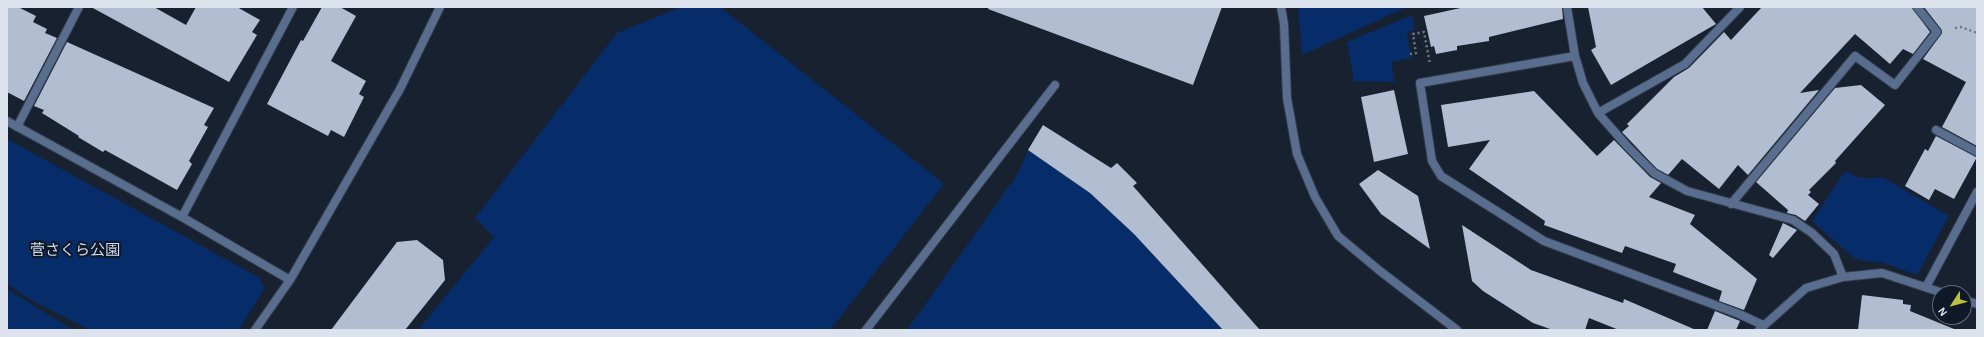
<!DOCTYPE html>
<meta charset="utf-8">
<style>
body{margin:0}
#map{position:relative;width:1984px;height:337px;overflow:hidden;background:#182130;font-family:"Alegreya Sans",sans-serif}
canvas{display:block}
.frame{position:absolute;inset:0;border:8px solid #dde3ed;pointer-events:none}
.north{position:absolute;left:1932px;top:285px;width:40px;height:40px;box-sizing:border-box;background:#0f1826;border:1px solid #616976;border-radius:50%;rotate:234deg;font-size:11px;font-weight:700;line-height:16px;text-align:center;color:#dde3ed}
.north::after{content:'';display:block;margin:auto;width:14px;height:18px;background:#bcbf43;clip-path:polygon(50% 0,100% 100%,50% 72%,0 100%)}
</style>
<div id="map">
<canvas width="1984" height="337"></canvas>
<div class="frame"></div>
<div class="north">N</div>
</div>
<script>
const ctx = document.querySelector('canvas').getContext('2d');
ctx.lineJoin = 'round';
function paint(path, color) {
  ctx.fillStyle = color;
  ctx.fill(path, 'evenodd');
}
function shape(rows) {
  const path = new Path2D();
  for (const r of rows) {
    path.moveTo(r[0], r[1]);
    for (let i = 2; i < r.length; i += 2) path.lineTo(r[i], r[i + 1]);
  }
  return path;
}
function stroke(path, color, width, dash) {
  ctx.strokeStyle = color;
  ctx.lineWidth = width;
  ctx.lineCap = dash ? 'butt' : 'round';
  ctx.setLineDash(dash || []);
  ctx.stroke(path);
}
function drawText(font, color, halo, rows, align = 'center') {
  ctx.font = font + ' "Alegreya Sans","Noto Sans JP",sans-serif';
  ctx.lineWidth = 4;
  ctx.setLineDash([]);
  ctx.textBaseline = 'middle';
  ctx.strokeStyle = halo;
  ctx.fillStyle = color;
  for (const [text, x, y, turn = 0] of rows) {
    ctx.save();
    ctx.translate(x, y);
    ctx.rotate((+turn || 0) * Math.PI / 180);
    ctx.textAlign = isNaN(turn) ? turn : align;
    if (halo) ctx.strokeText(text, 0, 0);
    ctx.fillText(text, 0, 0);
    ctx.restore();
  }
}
const green = shape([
 [681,7,720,7,944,184,830,330,418,330,494,237,475,218,617,33],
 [1298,7,1407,7,1302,55],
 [1412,15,1415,30,1407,32,1411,58,1391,62,1395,82,1354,81,1347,42],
 [7,139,260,278,264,289,239,330,90,330,31,300,7,284],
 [1028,150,1090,193,1134,234,1223,330,907,330,1019,172],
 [1845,171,1860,178,1884,178,1949,216,1917,275,1881,262,1865,261,1854,258,1812,221],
 [7,289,73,330,7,330]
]);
const building = shape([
 [7,7,18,7,36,16,33,22,47,29,45,33,57,38,24,101,7,92],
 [91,7,154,7,186,25,196,7,237,7,260,20,252,32,257,35,229,82],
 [322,7,340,7,356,16,331,61,366,81,359,94,364,97,344,137,331,130,328,136,267,104,301,40,303,41],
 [989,7,1222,7,1193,85,988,9],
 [1465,7,1562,7,1563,19,1489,37,1489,41,1457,46,1457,50,1436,54,1434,46,1431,47,1424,16],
 [1588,7,1702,7,1716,24,1611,85,1591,50,1596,47],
 [1762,7,1912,7,1930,32,1913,54,1903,49,1890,64,1855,34,1800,93,1819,90,1748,175,1738,165,1719,189,1682,159,1668,175,1657,169,1622,132,1629,126,1627,124,1674,77,1689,68,1724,32,1731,40],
 [1924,7,1977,7,1977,146,1942,127,1966,82,1923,59,1942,33,1941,29],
 [67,42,214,108,204,125,208,127,189,161,192,164,177,190,105,150,103,152,78,137,79,136,42,113,44,110,34,106],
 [1861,85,1885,105,1835,161,1836,163,1809,190,1811,192,1808,195,1819,204,1805,221,1796,215,1787,213,1788,210,1756,182,1835,88],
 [1394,90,1408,154,1374,162,1361,97],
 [1534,91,1597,156,1614,140,1650,177,1661,183,1649,197,1695,215,1690,224,1757,279,1744,310,1719,301,1722,291,1673,272,1676,264,1625,246,1622,253,1544,225,1545,221,1469,169,1490,140,1448,147,1441,105],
 [1043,125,1111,168,1117,163,1137,183,1133,186,1260,330,1223,330,1134,234,1090,193,1028,150],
 [1936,136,1977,157,1954,199,1935,189,1929,200,1905,186,1925,149,1928,151],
 [1378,170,1418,196,1430,249,1381,214,1359,184],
 [1783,223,1797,230,1773,258,1769,255],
 [1462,225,1531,270,1623,303,1624,299,1696,330,1619,330,1589,318,1585,330,1553,330,1533,323,1483,291,1472,281],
 [417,240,443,260,445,280,405,330,331,330,397,242],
 [1862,295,1903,300,1903,304,1911,305,1910,311,1954,329,1954,330,1858,330],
 [1715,311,1740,321,1736,330,1707,330]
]);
const path = shape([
 [1955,28,1961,27,1977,33],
 [1410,54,1416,53,1413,34,1424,32,1430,64]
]);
const service = shape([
 [1936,130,1977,152],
 [866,330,1055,85]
]);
const minor = shape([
 [1567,7,1575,56,1583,83,1598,113,1627,146,1654,173,1687,191,1793,220,1812,233,1834,254,1843,277],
 [1575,56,1420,83,1432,161,1441,176,1544,241,1739,314,1763,325],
 [1598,113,1685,64,1740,7],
 [7,121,182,217,290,280],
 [17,127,79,7],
 [1731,204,1855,56,1895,85,1937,32,1917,7],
 [182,217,293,7],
 [1926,287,1977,192],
 [1964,300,1977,304],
 [255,330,290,280,400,89,440,7],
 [1759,330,1806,288,1843,277,1882,273,1943,293]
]);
const tertiary = shape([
 [1281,7,1284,24,1287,98,1297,154,1315,197,1338,236,1380,271,1457,330]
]);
const parkNames = [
 ["菅さくら公園",75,250]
];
paint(green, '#072c6a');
paint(building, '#b1bdd1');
stroke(service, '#343c4a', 10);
stroke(minor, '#343c4a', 10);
stroke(tertiary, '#343c4a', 10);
stroke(path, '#6f7784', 2.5, [2, 3]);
stroke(service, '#596e8f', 8);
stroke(minor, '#596e8f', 8);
stroke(tertiary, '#596e8f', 8);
drawText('15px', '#cfdcf1', '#0f1826', parkNames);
</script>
